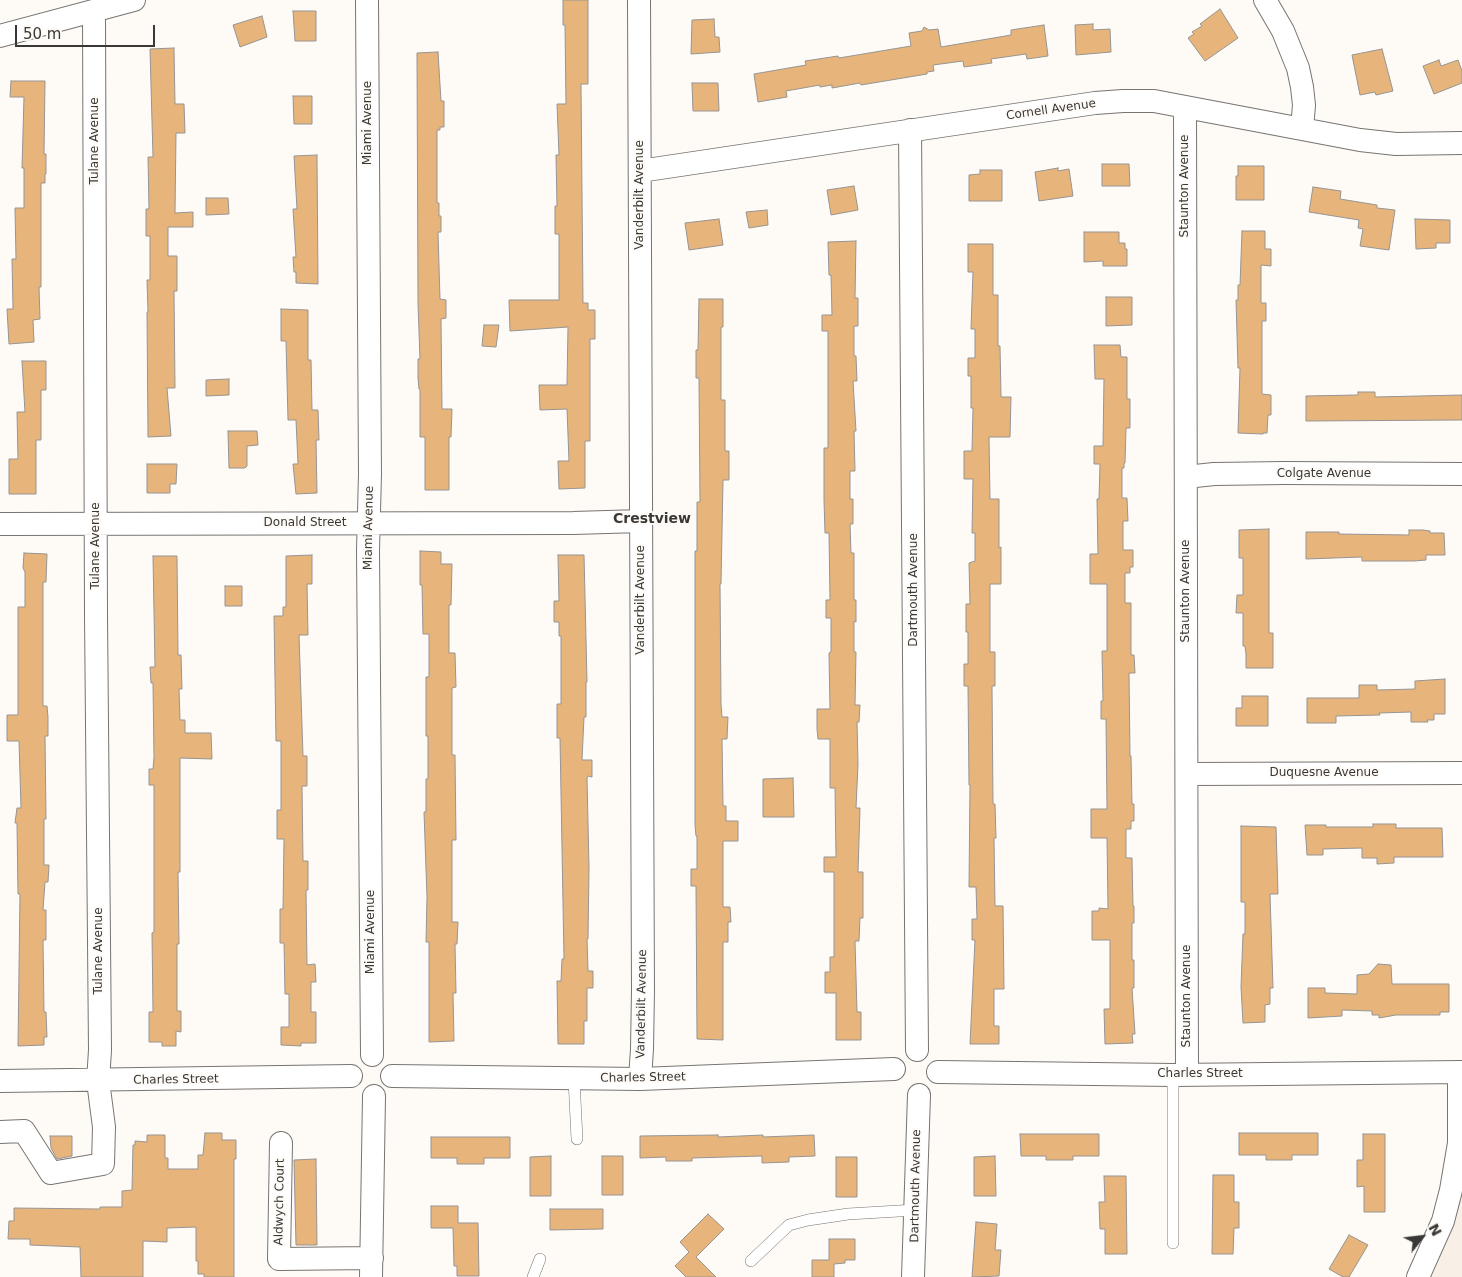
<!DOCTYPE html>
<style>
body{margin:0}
#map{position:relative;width:1462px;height:1277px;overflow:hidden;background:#fefbf7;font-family:"DejaVu Sans",sans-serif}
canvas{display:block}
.north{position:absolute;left:1397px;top:1212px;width:50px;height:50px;-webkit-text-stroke:4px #fefbf7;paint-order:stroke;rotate:61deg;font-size:14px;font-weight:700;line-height:20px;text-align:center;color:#3a3837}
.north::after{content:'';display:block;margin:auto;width:18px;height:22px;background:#3a3837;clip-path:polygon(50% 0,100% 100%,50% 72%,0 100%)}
.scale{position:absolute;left:15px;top:25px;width:140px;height:22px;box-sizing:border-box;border:2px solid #3a3837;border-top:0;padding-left:6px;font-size:15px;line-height:18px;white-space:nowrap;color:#3a3837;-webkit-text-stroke:4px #fefbf7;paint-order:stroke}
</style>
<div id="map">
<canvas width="1462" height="1277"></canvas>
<div class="north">N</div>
<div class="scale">50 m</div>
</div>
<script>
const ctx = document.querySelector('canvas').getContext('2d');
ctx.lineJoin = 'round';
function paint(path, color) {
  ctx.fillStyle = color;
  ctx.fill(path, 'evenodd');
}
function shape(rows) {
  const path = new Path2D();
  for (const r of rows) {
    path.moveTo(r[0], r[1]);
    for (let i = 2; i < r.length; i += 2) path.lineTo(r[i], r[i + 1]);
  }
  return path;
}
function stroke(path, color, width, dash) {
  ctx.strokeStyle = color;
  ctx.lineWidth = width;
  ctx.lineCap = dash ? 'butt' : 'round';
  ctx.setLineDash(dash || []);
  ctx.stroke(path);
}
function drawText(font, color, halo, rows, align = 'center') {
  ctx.font = font + ' "DejaVu Sans",sans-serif';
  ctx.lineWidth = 4;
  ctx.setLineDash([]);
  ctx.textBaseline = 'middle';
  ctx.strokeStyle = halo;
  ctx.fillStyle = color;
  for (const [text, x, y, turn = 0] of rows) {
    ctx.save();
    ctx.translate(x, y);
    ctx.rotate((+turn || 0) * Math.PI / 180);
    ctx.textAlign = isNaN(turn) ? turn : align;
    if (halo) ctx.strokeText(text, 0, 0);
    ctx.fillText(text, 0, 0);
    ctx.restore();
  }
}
const built = shape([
 [1462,1071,1462,1277,1417,1277,1428,1259]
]);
const building = shape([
 [563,0,588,0,588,84,581,84,583,303,588,303,588,310,595,310,595,339,590,339,590,441,585,441,585,488,559,489,558,461,569,461,567,409,540,410,539,385,567,385,568,327,510,331,509,300,559,300,559,234,555,234,555,206,557,206,556,155,559,155,557,104,566,104,565,25,563,25,563,0],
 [1220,9,1238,38,1205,61,1188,38,1194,34,1192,32,1202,26,1200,24,1220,9],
 [293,11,316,11,316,41,295,41,293,11],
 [262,16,267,37,240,47,233,25,262,16],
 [714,19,715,37,719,37,720,52,691,54,692,20,714,19],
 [1093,24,1093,30,1110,29,1111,52,1076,55,1075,25,1093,24],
 [1044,25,1048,56,1027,59,1026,54,991,59,992,63,964,67,963,61,933,65,934,71,927,72,927,74,861,85,860,83,832,88,832,85,820,87,820,85,786,91,787,97,758,102,754,74,806,65,805,61,838,56,839,58,911,46,909,33,922,31,924,27,929,30,938,29,941,47,1011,35,1011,30,1044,25],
 [174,48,175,104,184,104,185,133,176,133,175,213,193,212,193,227,168,227,168,256,177,256,177,291,174,291,175,388,167,388,171,436,148,437,147,312,148,312,147,280,150,280,150,236,146,236,146,209,149,209,148,157,153,157,150,49,174,48],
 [1382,49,1393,91,1376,95,1375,92,1360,95,1352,55,1382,49],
 [438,52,441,101,444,101,444,127,440,127,440,130,437,130,437,203,439,203,439,216,441,216,441,232,438,232,440,299,446,300,446,318,441,319,442,409,452,409,451,437,449,437,449,490,425,490,425,437,420,437,420,389,419,389,418,378,418,359,420,359,418,303,417,53,438,52],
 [1439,60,1441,66,1458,60,1462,71,1462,83,1434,94,1423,66,1439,60],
 [11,81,45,81,44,154,46,154,46,174,45,174,45,183,41,183,41,287,39,287,40,319,33,320,34,342,9,344,7,309,13,309,12,259,16,259,15,208,24,208,24,168,22,168,24,97,10,97,11,81],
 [692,83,718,83,719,111,693,111,692,83],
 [293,96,312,96,312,124,294,124,293,96],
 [317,155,318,284,296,283,296,272,294,272,293,257,296,257,293,209,297,209,294,156,317,155],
 [1102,164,1129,164,1130,186,1102,186,1102,164],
 [1238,166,1264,166,1264,200,1236,200,1236,176,1238,176,1238,166],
 [1058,168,1058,171,1069,169,1073,196,1039,201,1035,172,1058,168],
 [980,170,1002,170,1002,201,969,201,969,175,980,174,980,170],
 [854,186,858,210,831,215,827,190,854,186],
 [1313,187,1341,191,1340,199,1377,205,1377,208,1395,210,1389,250,1360,246,1363,229,1358,228,1359,220,1309,212,1313,187],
 [206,198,228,198,229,214,206,215,206,198],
 [767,210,768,225,749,228,746,212,767,210],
 [719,219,723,245,689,250,685,223,719,219],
 [1415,219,1450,220,1450,243,1436,243,1436,248,1416,249,1415,219],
 [1242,231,1265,231,1265,249,1271,249,1271,266,1261,265,1261,303,1266,303,1266,321,1262,321,1262,394,1271,395,1271,415,1268,415,1267,433,1263,433,1263,434,1238,433,1240,368,1238,368,1236,300,1238,300,1238,285,1240,285,1242,231],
 [1084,232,1119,232,1119,243,1125,243,1125,249,1127,249,1127,266,1103,266,1103,261,1084,262,1084,232],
 [856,241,855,298,858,298,858,326,854,326,854,356,856,356,857,381,853,381,856,431,854,431,855,471,850,471,850,499,853,499,853,524,850,524,851,553,854,553,854,600,856,600,856,622,854,621,854,652,856,652,855,705,860,705,859,722,857,722,858,764,856,808,860,808,858,872,863,872,863,918,860,918,859,941,855,941,857,1012,861,1012,861,1040,836,1040,836,993,825,993,825,972,830,972,830,957,834,957,834,872,824,872,824,857,836,857,835,788,830,788,830,739,818,739,817,729,817,709,830,709,829,653,831,652,831,618,826,618,826,600,830,600,829,533,825,533,824,500,824,448,828,448,828,331,822,331,822,315,832,315,831,275,829,275,828,242,856,241],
 [968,244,993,244,993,295,998,295,998,346,1000,346,1001,397,1011,397,1010,437,989,437,990,499,999,499,999,548,1001,547,1001,584,990,584,990,652,995,652,995,686,992,686,993,804,995,804,996,838,994,838,995,906,1003,906,1004,989,994,989,994,1026,999,1026,999,1044,970,1044,975,940,972,940,972,919,977,919,976,887,969,887,970,785,969,785,968,686,964,686,964,664,968,664,968,632,966,632,966,604,970,604,969,563,975,561,975,533,972,533,973,479,964,479,964,451,972,451,973,408,971,408,971,376,968,376,968,358,975,358,975,329,971,329,973,272,968,272,968,244],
 [1106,297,1132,297,1132,325,1106,326,1106,297],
 [699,299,723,299,723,327,721,327,721,400,725,400,725,451,729,451,729,480,723,480,721,584,720,584,721,704,722,717,728,717,727,739,722,739,723,806,726,806,726,821,738,821,738,841,723,841,723,907,730,907,731,922,728,922,728,942,723,942,723,1040,697,1039,696,886,691,886,691,869,697,869,697,836,696,836,695,825,695,551,697,551,697,502,700,502,699,378,696,378,696,350,698,350,699,299],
 [281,309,308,310,308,360,311,360,312,410,318,410,319,440,316,440,317,493,296,494,293,464,298,464,296,420,288,420,286,341,281,341,281,309],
 [484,325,499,325,496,347,482,346,484,325],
 [1094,345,1120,345,1121,357,1127,357,1127,399,1130,399,1130,428,1126,428,1125,463,1124,463,1124,468,1122,468,1122,498,1127,498,1128,521,1123,521,1123,550,1133,550,1133,567,1130,567,1130,573,1125,573,1125,603,1131,603,1131,655,1134,655,1135,673,1129,673,1130,756,1131,756,1132,804,1134,804,1134,821,1131,821,1131,829,1126,829,1126,858,1132,858,1133,906,1134,906,1134,923,1132,923,1132,960,1134,960,1134,988,1132,988,1135,1034,1132,1034,1133,1043,1105,1044,1104,1009,1110,1009,1110,940,1092,940,1092,911,1099,911,1099,908,1108,909,1107,838,1091,838,1091,809,1107,809,1106,719,1101,719,1101,701,1103,701,1102,651,1107,651,1107,584,1090,584,1090,554,1098,554,1097,499,1099,499,1100,464,1094,464,1094,446,1103,446,1104,379,1095,379,1094,345],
 [22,361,46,361,46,390,41,390,41,440,36,440,36,494,9,494,9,459,18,459,17,412,25,412,22,361],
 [229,379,229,395,206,396,206,380,229,379],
 [1358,392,1375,392,1375,397,1462,395,1462,420,1306,421,1306,396,1358,395,1358,392],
 [228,431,257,431,258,445,247,446,247,466,245,468,229,468,228,431],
 [147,464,177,464,176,484,170,484,170,493,147,493,147,464],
 [1269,529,1269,633,1273,633,1273,668,1246,668,1246,654,1245,646,1243,646,1243,613,1236,613,1237,595,1243,595,1243,558,1239,558,1239,530,1269,529],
 [1409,530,1423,530,1430,531,1430,533,1444,533,1445,555,1426,555,1426,560,1414,561,1362,561,1362,557,1306,559,1306,532,1339,532,1339,534,1409,535,1409,530],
 [420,551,441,552,441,564,452,564,451,605,449,605,449,653,455,653,456,687,452,688,452,755,455,755,456,840,452,840,452,922,458,922,457,944,455,944,456,993,453,993,454,1041,429,1042,429,942,426,942,427,897,424,812,426,812,426,779,428,779,428,736,426,736,426,677,429,677,429,634,423,634,422,585,420,585,420,551],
 [24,553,47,554,46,582,43,582,43,706,47,706,48,717,48,736,45,736,46,819,44,819,44,865,49,865,48,882,45,882,43,910,46,910,46,940,43,940,44,1012,46,1012,47,1037,44,1037,44,1045,18,1046,20,894,18,894,17,823,15,823,17,808,21,808,19,741,7,741,7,715,18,715,18,607,25,607,25,572,23,568,24,553],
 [312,555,312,584,307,584,308,635,299,635,303,756,307,756,307,786,302,786,303,861,308,861,308,890,306,890,307,965,315,964,316,982,311,982,311,1012,316,1012,316,1043,301,1043,301,1046,281,1045,281,1027,289,1027,289,994,285,994,284,943,280,943,280,909,283,909,284,839,277,839,277,810,281,810,281,741,276,741,274,616,283,616,283,607,286,607,286,556,312,555],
 [558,555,584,555,587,682,586,682,586,717,584,717,582,760,592,760,592,777,588,776,587,778,589,868,588,939,587,939,588,971,593,971,593,988,587,988,587,1021,584,1021,584,1044,558,1044,557,981,561,981,562,959,564,959,560,738,557,738,557,704,561,704,561,636,559,636,559,622,554,622,554,601,559,601,558,555],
 [153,556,177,556,178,655,181,655,182,689,179,689,180,720,185,720,185,733,211,733,212,759,180,758,180,872,178,872,179,944,177,944,177,1011,181,1011,181,1032,176,1031,176,1046,162,1046,162,1042,149,1042,149,1012,153,1012,152,933,154,932,154,785,149,785,149,769,153,769,154,757,153,683,151,683,150,667,155,667,153,556],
 [225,586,242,586,242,606,225,606,225,586],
 [1445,679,1445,714,1434,714,1434,720,1427,720,1428,722,1411,722,1411,712,1379,713,1380,715,1336,716,1336,723,1307,723,1307,698,1359,698,1359,685,1377,685,1377,690,1415,689,1415,681,1445,679],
 [1242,696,1268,696,1268,726,1236,726,1236,708,1242,708,1242,696],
 [793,778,794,817,763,817,763,779,793,778],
 [1373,824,1396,824,1396,828,1442,828,1443,857,1394,857,1394,863,1377,864,1377,858,1362,858,1362,848,1323,849,1323,855,1307,855,1305,825,1326,825,1326,827,1373,827,1373,824],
 [1241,826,1276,827,1278,894,1270,894,1273,988,1270,988,1270,1004,1265,1005,1265,1022,1243,1023,1241,987,1243,934,1245,934,1245,902,1241,902,1241,826],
 [1378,964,1391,965,1392,984,1449,984,1449,1012,1440,1012,1440,1015,1396,1015,1379,1018,1379,1015,1372,1015,1372,1011,1342,1010,1342,1016,1308,1018,1308,988,1325,988,1325,993,1357,994,1357,975,1369,974,1378,964],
 [205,1133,222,1133,222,1140,236,1140,236,1159,234,1159,234,1277,204,1277,204,1274,198,1274,198,1261,196,1261,196,1227,167,1228,167,1242,143,1241,143,1277,81,1277,80,1247,30,1245,30,1239,8,1239,9,1221,14,1221,14,1208,100,1209,100,1207,122,1207,122,1191,132,1190,133,1145,135,1145,135,1141,147,1142,147,1135,165,1135,165,1158,168,1158,168,1169,198,1169,198,1155,203,1155,205,1133],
 [1239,1133,1318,1133,1318,1155,1292,1155,1292,1160,1266,1160,1266,1155,1239,1155,1239,1133],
 [1020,1134,1099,1134,1099,1156,1073,1156,1073,1160,1046,1160,1046,1156,1021,1156,1020,1134],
 [1363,1134,1385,1134,1385,1212,1364,1212,1364,1186,1357,1187,1357,1160,1363,1160,1363,1134],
 [718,1135,718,1137,763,1135,763,1137,814,1135,815,1156,789,1157,789,1162,762,1163,762,1156,692,1158,692,1161,666,1161,666,1157,640,1158,640,1136,718,1135],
 [50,1136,72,1136,72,1156,57,1159,51,1148,50,1136],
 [431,1137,510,1137,510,1158,484,1158,484,1164,457,1164,457,1158,431,1158,431,1137],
 [551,1156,551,1196,530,1196,530,1157,551,1156],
 [602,1156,623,1156,623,1195,602,1195,602,1156],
 [995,1156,996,1196,974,1196,974,1157,995,1156],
 [836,1157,857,1157,857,1197,836,1197,836,1157],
 [316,1159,317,1245,296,1245,294,1160,316,1159],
 [1213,1175,1234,1175,1234,1202,1239,1202,1239,1228,1234,1228,1233,1254,1212,1254,1213,1175],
 [1104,1176,1126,1176,1127,1254,1105,1254,1105,1229,1100,1229,1099,1202,1105,1202,1104,1176],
 [431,1206,458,1206,458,1223,478,1223,479,1276,457,1276,457,1266,454,1266,453,1228,431,1228,431,1206],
 [550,1209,603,1209,603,1229,550,1230,550,1209],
 [708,1214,724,1229,696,1257,716,1277,686,1277,675,1266,689,1252,680,1242,708,1214],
 [976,1222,997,1224,995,1250,1001,1250,999,1276,972,1277,976,1222],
 [1349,1235,1368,1245,1349,1277,1343,1277,1329,1269,1349,1235],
 [829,1239,855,1239,855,1260,845,1260,845,1263,834,1264,834,1277,812,1277,812,1260,829,1260,829,1239]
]);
const lane = shape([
 [1173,1075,1173,1243],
 [574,1079,577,1139],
 [751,1261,789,1225,808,1220,848,1214,916,1210],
 [533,1277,540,1259]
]);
const street = shape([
 [367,0,370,474,368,550,372,1055],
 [639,0,643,990,642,1049,640,1079],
 [1265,0,1283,31,1298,68,1302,87,1304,105,1302,129],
 [0,36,134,0],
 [1185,107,1187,1074],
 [910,130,917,1050],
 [640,171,1095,103,1123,101,1154,101,1360,140,1396,144,1462,143],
 [1186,477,1214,474,1284,473,1462,474],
 [0,524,573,523,641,521],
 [1187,774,1462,773],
 [938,1072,1173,1075,1462,1072],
 [392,1076,640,1079,894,1069],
 [0,1081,351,1076],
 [0,1132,24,1131,51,1173,103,1164,104,1127,98,1081,100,1050,96,615,94,11],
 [281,1143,279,1259,372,1258],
 [371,1277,374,1096],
 [913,1277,919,1095],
 [1418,1277,1443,1221,1451,1190,1459,1143,1459,1072]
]);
const streetNames = [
 ["Cornell Avenue",1051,110,-8],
 ["Miami Avenue",368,123,-90],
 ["Tulane Avenue",95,141,-90],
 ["Staunton Avenue",1185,186,-90],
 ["Vanderbilt Avenue",640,195,-90],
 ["Colgate Avenue",1324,474],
 ["Donald Street",305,523],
 ["Miami Avenue",369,528,-89],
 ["Tulane Avenue",96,546,-90],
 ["Dartmouth Avenue",914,590,-90],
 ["Staunton Avenue",1186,591,-90],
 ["Vanderbilt Avenue",641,600,-90],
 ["Duquesne Avenue",1324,773],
 ["Miami Avenue",371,932,-90],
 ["Tulane Avenue",99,951,-90],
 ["Staunton Avenue",1187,996,-90],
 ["Vanderbilt Avenue",642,1004,-89],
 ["Charles Street",1200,1074],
 ["Charles Street",643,1078,-1],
 ["Charles Street",176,1080,-1],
 ["Dartmouth Avenue",916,1186,-89],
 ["Aldwych Court",280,1202,-89]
];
const neighbourhoodNames = [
 ["Crestview",652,519]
];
paint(built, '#f8efe6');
paint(building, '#e7b57c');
stroke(building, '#979491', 1);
stroke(lane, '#777471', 12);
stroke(street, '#777471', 24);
stroke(lane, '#fff', 11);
stroke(street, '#fff', 22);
drawText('12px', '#3a3837', '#fefbf7', streetNames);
drawText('bold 14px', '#3a3837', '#fefbf7', neighbourhoodNames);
</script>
